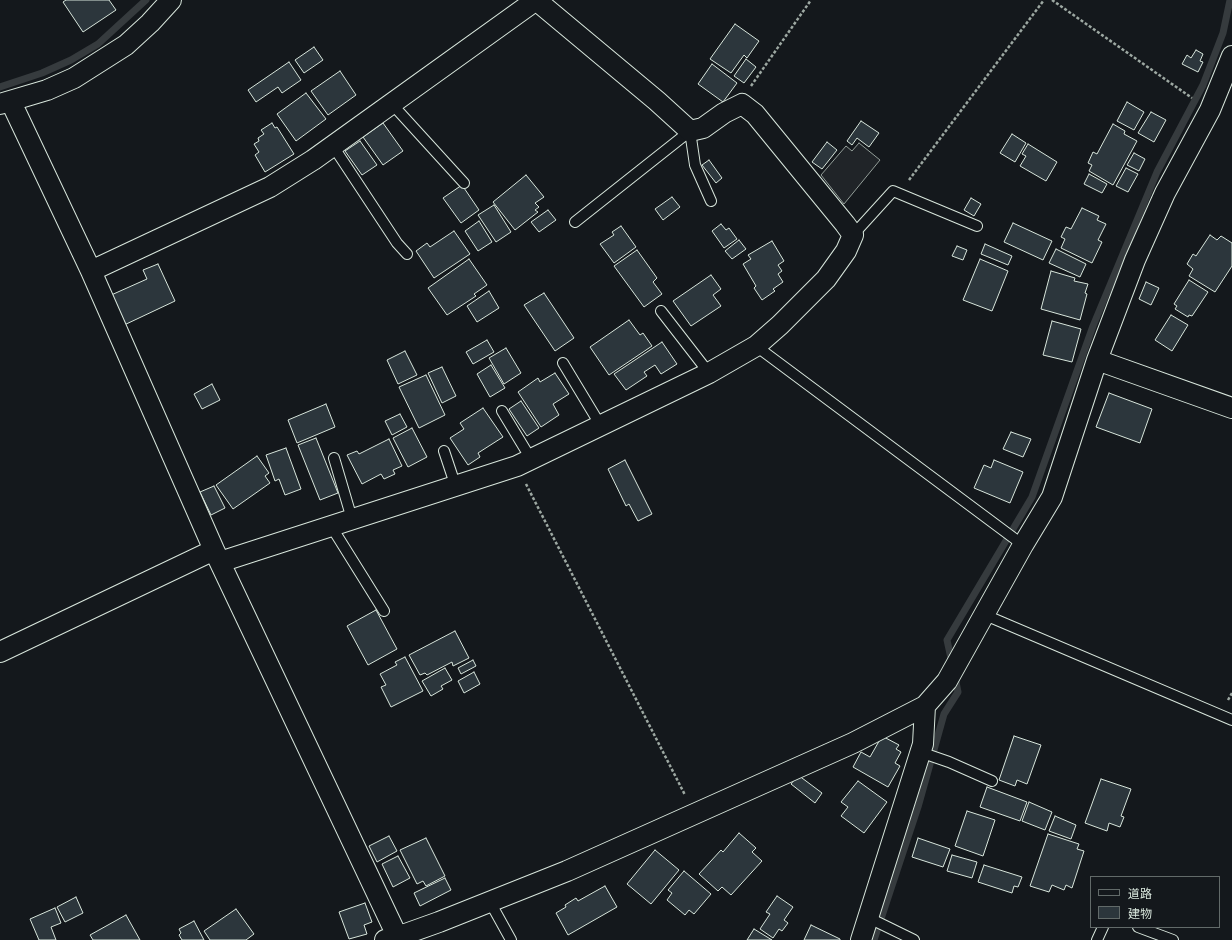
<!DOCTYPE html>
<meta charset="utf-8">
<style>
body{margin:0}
#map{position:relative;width:1232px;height:940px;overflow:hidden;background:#14181c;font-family:Mulish,"Noto Sans JP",sans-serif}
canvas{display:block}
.legend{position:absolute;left:1090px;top:876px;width:130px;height:52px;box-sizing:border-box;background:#14181c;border:1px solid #626a69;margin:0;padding:5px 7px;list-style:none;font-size:12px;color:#d8e6dc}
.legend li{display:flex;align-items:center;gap:8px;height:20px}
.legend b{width:20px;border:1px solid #626a69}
</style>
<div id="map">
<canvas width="1232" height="940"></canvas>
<ul class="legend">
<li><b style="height:5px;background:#14181c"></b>道路</li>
<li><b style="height:11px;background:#2c363c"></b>建物</li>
</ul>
</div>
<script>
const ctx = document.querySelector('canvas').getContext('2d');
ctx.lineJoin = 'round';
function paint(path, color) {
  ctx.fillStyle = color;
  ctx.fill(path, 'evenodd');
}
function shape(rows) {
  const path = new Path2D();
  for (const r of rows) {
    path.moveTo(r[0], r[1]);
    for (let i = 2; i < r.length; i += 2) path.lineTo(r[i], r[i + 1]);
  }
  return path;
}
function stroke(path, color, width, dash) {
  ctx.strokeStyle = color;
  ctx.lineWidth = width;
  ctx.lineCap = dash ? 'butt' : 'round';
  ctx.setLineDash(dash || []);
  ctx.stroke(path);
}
const green = shape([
 [859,143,880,160,844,204,821,175,846,146,852,151,859,143]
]);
const stream = shape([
 [0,87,42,73,71,60,98,44,146,0],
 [952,663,947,640,1032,497,1093,326,1157,172,1203,85,1223,33,1230,0],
 [874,940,918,807,944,714,958,692,955,677]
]);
const building = shape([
 [66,0,109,0,116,10,83,32,63,2,66,0],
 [735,24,759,41,747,58,744,55,731,73,710,59,735,24],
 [314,47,323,60,304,73,295,60,314,47],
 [1196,50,1203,54,1200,61,1203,62,1198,72,1182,64,1187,55,1191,58,1196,50],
 [746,59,756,67,744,83,734,76,746,59],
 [289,62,301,80,282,93,278,87,256,102,248,90,289,62],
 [712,64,737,83,723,102,698,84,712,64],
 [340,71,356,95,328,115,311,91,340,71],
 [306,93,326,119,296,141,277,114,306,93],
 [1127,102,1144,112,1134,130,1117,121,1127,102],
 [1151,112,1166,120,1154,142,1138,133,1151,112],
 [861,121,879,133,869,147,857,138,852,145,847,141,861,121],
 [272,123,275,128,277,127,294,154,265,172,255,155,259,152,254,144,259,141,258,138,264,134,261,130,272,123],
 [383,123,403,151,383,165,363,137,383,123],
 [1113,124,1125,131,1124,134,1137,141,1113,185,1089,171,1092,165,1088,163,1093,152,1097,154,1113,124],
 [1012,134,1026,143,1015,162,1000,153,1012,134],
 [360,141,377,165,362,175,345,151,360,141],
 [827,142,837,150,822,169,812,162,827,142],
 [1028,144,1057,162,1046,181,1020,166,1026,156,1022,154,1028,144],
 [1134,153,1145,159,1139,171,1127,165,1134,153],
 [709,160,722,178,716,183,702,165,709,160],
 [1126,168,1138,174,1128,192,1116,186,1126,168],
 [1089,174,1107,184,1102,193,1084,184,1089,174],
 [526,175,544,197,535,203,539,207,535,210,538,212,515,230,493,202,526,175],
 [462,185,479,210,461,223,443,198,462,185],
 [672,197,680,207,663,220,655,209,672,197],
 [971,198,981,204,974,216,964,210,971,198],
 [494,205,511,232,496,242,478,215,494,205],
 [1082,208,1099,216,1097,220,1106,224,1098,240,1102,242,1092,263,1061,248,1065,239,1061,237,1066,227,1071,229,1082,208],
 [548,210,556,220,539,232,531,222,548,210],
 [479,221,492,242,478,251,465,231,479,221],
 [1013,223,1052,241,1043,260,1004,242,1013,223],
 [721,224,726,230,729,228,737,239,724,248,712,231,721,224],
 [621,226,636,247,614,263,600,244,614,235,612,232,621,226],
 [454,231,470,254,434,278,416,251,427,243,430,247,454,231],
 [1210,235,1217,240,1221,236,1232,243,1232,266,1215,292,1189,276,1193,269,1187,264,1193,254,1196,256,1210,235],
 [739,240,746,249,732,259,725,251,739,240],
 [772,241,784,261,778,265,782,271,778,274,783,282,773,289,775,291,762,300,754,288,756,286,743,264,751,259,748,255,772,241],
 [985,244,1012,256,1008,265,981,254,985,244],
 [957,246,967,250,963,260,952,256,957,246],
 [1056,249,1086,264,1080,277,1049,263,1056,249],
 [637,250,657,278,653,282,662,294,644,307,614,266,637,250],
 [469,259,487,285,474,294,476,296,447,315,428,288,469,259],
 [980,259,1008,271,992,311,963,300,980,259],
 [158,264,175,301,122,326,109,296,147,279,143,270,158,264],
 [1051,271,1075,278,1074,281,1088,284,1085,293,1087,294,1080,320,1041,309,1051,271],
 [711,275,721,289,713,295,721,306,691,326,673,301,711,275],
 [1189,280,1208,292,1192,316,1189,315,1188,317,1175,309,1177,306,1174,304,1189,280],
 [1146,282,1159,288,1151,305,1139,299,1146,282],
 [489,291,499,308,477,322,467,306,489,291],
 [544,293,574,338,555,351,524,305,544,293],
 [1171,315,1188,325,1172,351,1155,340,1171,315],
 [629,320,640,335,643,333,652,346,609,375,590,347,629,320],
 [1052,321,1081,329,1072,362,1043,355,1052,321],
 [487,340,494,352,473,364,466,352,487,340],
 [662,342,677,364,661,374,655,365,644,372,647,376,626,390,614,374,662,342],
 [506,348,521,373,504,384,489,358,506,348],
 [405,351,417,375,398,384,387,360,405,351],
 [491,365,505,388,490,397,477,374,491,365],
 [442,367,456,396,442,403,428,373,442,367],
 [555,373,569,394,553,404,559,415,541,427,518,392,538,378,540,382,555,373],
 [426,375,445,415,419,428,399,387,426,375],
 [212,384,220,400,202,409,194,394,212,384],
 [1109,393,1152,409,1140,443,1096,427,1109,393],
 [521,401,539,428,527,436,509,409,521,401],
 [326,404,335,427,297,443,288,420,326,404],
 [483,408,503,437,478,453,480,457,468,465,450,438,464,429,460,423,483,408],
 [400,414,407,427,392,435,385,421,400,414],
 [412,428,427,457,408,467,393,438,412,428],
 [1011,432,1031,439,1023,457,1003,449,1011,432],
 [316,438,338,493,320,500,298,445,316,438],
 [389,439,402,466,393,470,395,474,384,479,381,474,362,484,347,455,357,451,359,454,389,439],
 [286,448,301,489,285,495,279,479,275,481,266,455,286,448],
 [257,456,269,473,265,476,270,483,233,509,216,485,257,456],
 [625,460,652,514,638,521,629,504,626,506,608,469,625,460],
 [994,460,1023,472,1010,503,974,488,984,465,991,468,994,460],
 [214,486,225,508,211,515,200,492,214,486],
 [376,610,397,649,368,665,347,626,376,610],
 [455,631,469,658,453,666,452,662,427,675,425,673,420,675,409,655,455,631],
 [405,657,423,691,391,707,381,687,386,685,380,674,397,665,395,662,405,657],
 [473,660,476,666,461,674,458,668,473,660],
 [445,668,452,680,441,686,443,689,431,696,422,681,445,668],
 [474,672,480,684,464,693,458,681,474,672],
 [882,736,899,745,896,749,901,752,895,763,900,766,888,787,853,767,861,752,870,757,882,736],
 [1014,736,1041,745,1027,784,1017,780,1015,786,999,780,1014,736],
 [798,775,822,793,815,803,791,784,798,775],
 [1101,779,1131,789,1121,816,1124,817,1120,827,1109,823,1107,831,1085,823,1101,779],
 [858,781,887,802,864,833,841,816,848,807,841,802,858,781],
 [987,787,1027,802,1020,821,980,807,987,787],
 [1029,802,1052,812,1045,830,1022,821,1029,802],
 [967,811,995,820,983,856,955,846,967,811],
 [1055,816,1076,825,1071,839,1049,831,1055,816],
 [739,833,756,848,752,852,762,861,731,895,722,887,718,891,699,874,721,850,723,852,739,833],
 [1048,834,1079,844,1077,849,1084,851,1072,888,1066,885,1064,890,1052,885,1049,892,1030,886,1048,834],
 [389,836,397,851,377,862,369,846,389,836],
 [426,838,445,876,426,886,423,881,417,884,400,850,426,838],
 [918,838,950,849,943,867,912,857,918,838],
 [655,850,679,870,651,904,627,884,655,850],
 [952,855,977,862,972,878,947,871,952,855],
 [398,856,410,878,393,887,382,864,398,856],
 [984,865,1022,877,1018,887,1014,886,1012,893,978,882,984,865],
 [684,871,711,894,694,914,689,910,685,915,667,900,672,893,668,890,684,871],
 [445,878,451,890,420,906,414,893,445,878],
 [605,886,617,907,568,935,556,913,566,907,565,905,576,898,578,901,605,886],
 [777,896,793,907,784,920,788,923,782,931,779,929,773,938,760,929,770,914,766,912,777,896],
 [76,897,83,913,65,922,57,907,76,897],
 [365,903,372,922,364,925,367,934,349,939,339,912,365,903],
 [55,908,61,923,51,927,56,940,39,940,30,919,55,908],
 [236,909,254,934,246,940,210,940,204,931,236,909],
 [126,915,140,940,93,940,90,935,126,915],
 [194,921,204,940,182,940,179,935,181,933,179,929,194,921],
 [811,925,840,939,840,940,804,940,811,925],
 [754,929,772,940,747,940,754,929]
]);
const path = shape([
 [1052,0,1192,98],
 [751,86,811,0],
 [909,180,1044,0],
 [526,484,685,795],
 [1228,700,1232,693]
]);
const lane = shape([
 [392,104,464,183],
 [333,146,397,243,407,254],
 [575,222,690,131,695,165,711,201],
 [853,235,893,191,977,226],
 [661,311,709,373],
 [756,346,1023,545],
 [563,363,601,426],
 [502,411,531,459],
 [444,451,456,487],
 [334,458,352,519],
 [331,526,384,611],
 [985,615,1232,720],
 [920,752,949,762,992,781],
 [490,902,511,940],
 [869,918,914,940],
 [1138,927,1173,940],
 [1097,940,1103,927]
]);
const street = shape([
 [11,102,91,271,214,550,399,940],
 [0,104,47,90,74,78,126,45,150,23,171,0],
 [91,271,270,187,313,160,536,0],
 [1097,360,1232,408],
 [220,562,517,466,709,373,756,346,780,325,826,279,846,251,853,235,845,224,755,114,742,104,724,113,703,128,690,131,657,101,536,0],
 [0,652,214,550],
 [385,940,397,937,439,922,567,871,853,743,925,706,947,681,1023,545,1052,497,1097,360,1135,260,1165,193,1210,110,1232,56],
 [861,940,923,744,925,706]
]);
paint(green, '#202428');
stroke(green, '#939e99', 1);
stroke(stream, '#363b3e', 7);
paint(building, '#2c363c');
stroke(building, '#d8e6dc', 1);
stroke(lane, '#d8e6dc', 12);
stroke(street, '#d8e6dc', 22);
stroke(path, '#9da8a2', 2.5, [3, 2]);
stroke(lane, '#14181c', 10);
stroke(street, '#14181c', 20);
</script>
